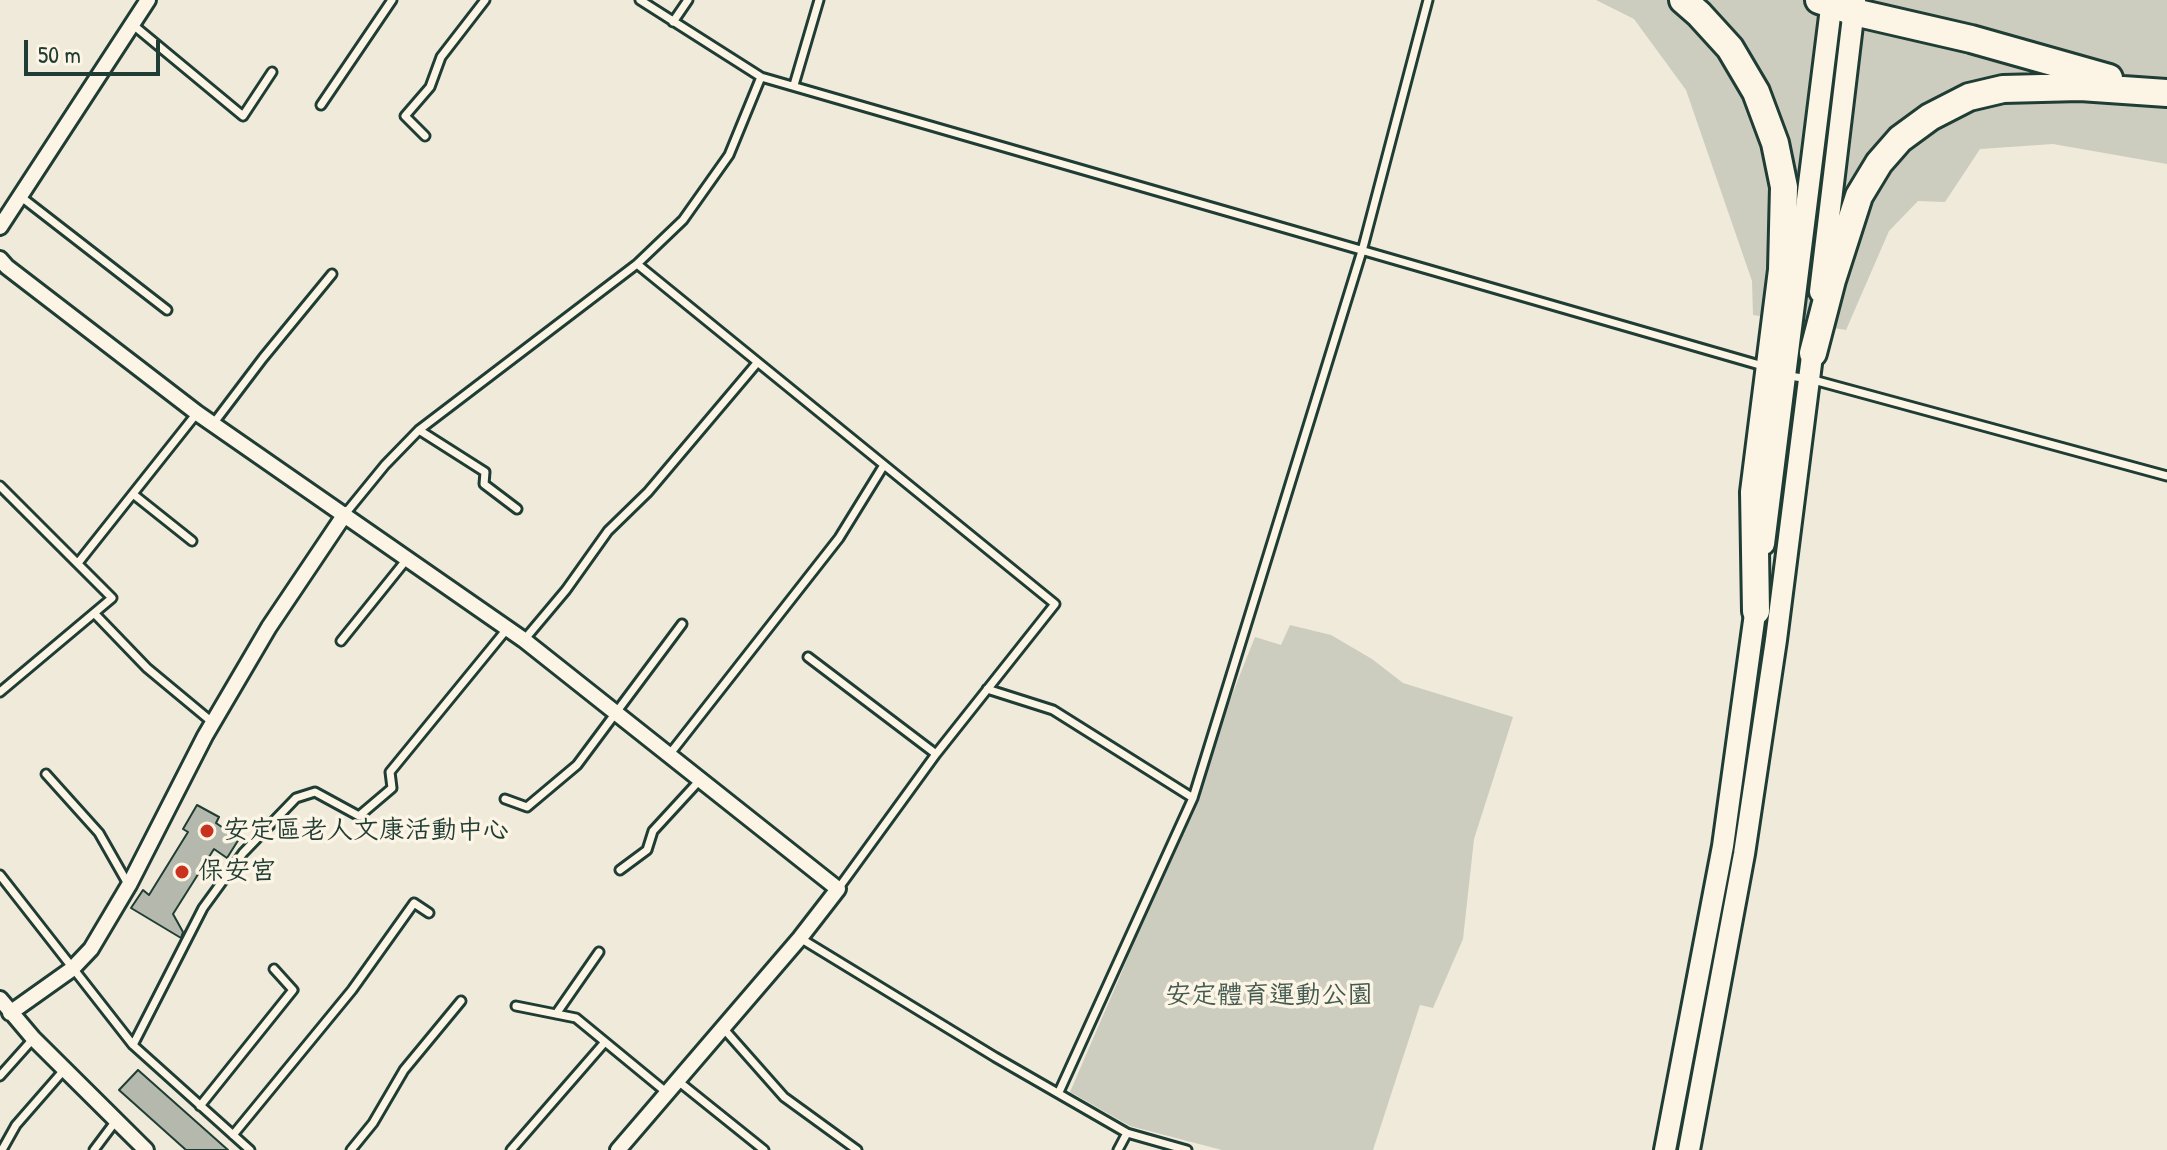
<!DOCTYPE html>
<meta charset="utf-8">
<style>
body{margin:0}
#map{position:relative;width:2167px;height:1150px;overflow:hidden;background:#efeada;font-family:"Patrick Hand",sans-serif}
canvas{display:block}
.scale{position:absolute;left:24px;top:40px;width:136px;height:36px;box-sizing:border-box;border:4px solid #1f3d34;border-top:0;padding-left:10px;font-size:24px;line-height:28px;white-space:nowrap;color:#1f3d34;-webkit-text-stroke:6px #fcf5e5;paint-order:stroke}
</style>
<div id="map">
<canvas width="2167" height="1150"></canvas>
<div class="scale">50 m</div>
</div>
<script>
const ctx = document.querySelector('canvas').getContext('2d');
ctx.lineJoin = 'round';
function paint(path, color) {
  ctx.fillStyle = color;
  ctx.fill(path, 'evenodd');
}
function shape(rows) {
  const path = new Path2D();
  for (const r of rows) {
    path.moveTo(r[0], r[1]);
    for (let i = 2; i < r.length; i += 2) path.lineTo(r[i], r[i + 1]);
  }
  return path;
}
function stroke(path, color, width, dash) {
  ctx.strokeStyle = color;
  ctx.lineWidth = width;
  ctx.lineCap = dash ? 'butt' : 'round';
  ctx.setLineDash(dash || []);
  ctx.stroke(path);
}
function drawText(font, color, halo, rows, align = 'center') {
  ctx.font = font + ' "Patrick Hand","LXGW WenKai TC",sans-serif';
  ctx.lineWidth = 7;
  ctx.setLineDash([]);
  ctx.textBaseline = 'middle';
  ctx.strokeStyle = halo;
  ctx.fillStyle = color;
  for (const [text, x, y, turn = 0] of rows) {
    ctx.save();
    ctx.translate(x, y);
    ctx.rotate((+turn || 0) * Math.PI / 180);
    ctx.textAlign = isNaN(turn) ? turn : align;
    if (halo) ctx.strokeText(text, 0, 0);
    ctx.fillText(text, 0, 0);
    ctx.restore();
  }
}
const green = shape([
 [1596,0,2167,0,2167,164,2053,144,1980,149,1945,202,1918,201,1889,231,1846,330,1753,315,1752,281,1686,90,1634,19],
 [1290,625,1331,635,1372,659,1403,683,1513,717,1474,839,1463,939,1433,1008,1420,1005,1373,1150,1222,1150,1130,1126,1070,1092,1121,974,1255,637,1281,645]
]);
const building = shape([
 [197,805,219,817,216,823,239,839,227,858,214,849,173,914,183,932,181,938,131,908,143,890,149,895,188,832,183,829,197,805],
 [138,1070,228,1150,186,1150,119,1090,138,1070]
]);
const service = shape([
 [640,0,761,77,1763,366],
 [673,22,688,0],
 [132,24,243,116,272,72],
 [794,85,819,0],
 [321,105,392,0],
 [425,136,405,116,430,87,441,57,485,0],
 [20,196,167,310],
 [637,264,1055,604,936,754,838,889],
 [1789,376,1810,379,2167,476],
 [213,424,263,358,332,274],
 [419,430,485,472,484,484,517,509],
 [0,486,112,598,0,692],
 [133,494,192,541],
 [345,514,385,465,419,430,637,264,683,220,729,155,761,77],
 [78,563,197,413],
 [94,613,147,668,212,722],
 [524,640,566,590,608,531,648,492,757,363],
 [341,641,407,559],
 [808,657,936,754],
 [987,689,1053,710,1193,798],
 [669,755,839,538,884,465],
 [46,774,99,833,128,884],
 [505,799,527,807,577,765,682,624],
 [620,870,647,850,653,831,699,781],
 [0,875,133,1045,250,1150],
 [800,938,995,1057,1127,1133,1187,1150],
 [516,1006,576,1018,666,1092],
 [556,1014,599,952],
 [723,1028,784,1097,857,1150],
 [133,1045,203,908,243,853,296,798,315,792,359,816,392,788,390,772,507,629],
 [0,1076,33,1039],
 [678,1081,764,1150],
 [1059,1092,1193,798,1362,251,1428,0],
 [200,1106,293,990,274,969],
 [233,1135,352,990,414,903,429,913],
 [2,1150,16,1125,64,1070],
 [94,1150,115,1122],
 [351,1150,373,1123,404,1070,461,1001],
 [511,1150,605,1042],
 [1118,1150,1127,1133]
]);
const minor = shape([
 [0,227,148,0],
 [0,259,7,267,197,413,524,640,838,889,800,938,618,1150],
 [0,999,33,1038,146,1150],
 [10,1013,72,969,91,949,129,885,205,736,269,627,345,514]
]);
const secondary = shape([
 [1820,292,1855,0],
 [1764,544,1832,0],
 [1665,1150,1723,846,1757,599],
 [1689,1150,1744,854,1776,640,1814,340]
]);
const motorway = shape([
 [1683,0,1699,14,1730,48,1756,92,1775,143,1784,187,1782,270,1754,492,1756,611],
 [1819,0,1854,12,1971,39,2109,78],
 [1813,353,1832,280,1859,196,1879,163,1900,139,1930,117,1969,97,2003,89,2080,87,2167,93]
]);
const markers = [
 [207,831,8,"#c8321e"],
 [182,872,8,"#c8321e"]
];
const poiNames = [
 ["安定區老人文康活動中心",223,831],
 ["保安宮",198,872]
];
const parkNames = [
 ["安定體育運動公園",1269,996]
];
paint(green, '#cccdbf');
paint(building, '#b5b9ad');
stroke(building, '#1f3d34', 2);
stroke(service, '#1f3d34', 13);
stroke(minor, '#1f3d34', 20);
stroke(secondary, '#1f3d34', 26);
stroke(motorway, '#1f3d34', 32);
stroke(service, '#fcf5e5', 7);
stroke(minor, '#fcf5e5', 14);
stroke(secondary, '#fcf5e5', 20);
stroke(motorway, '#fcf5e5', 26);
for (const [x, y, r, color] of markers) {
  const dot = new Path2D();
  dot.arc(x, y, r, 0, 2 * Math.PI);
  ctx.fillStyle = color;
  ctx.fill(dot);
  stroke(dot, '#fcf5e5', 3);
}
drawText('26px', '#1f3d34', '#fcf5e5', poiNames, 'left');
drawText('26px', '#425a50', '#fcf5e5', parkNames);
</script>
